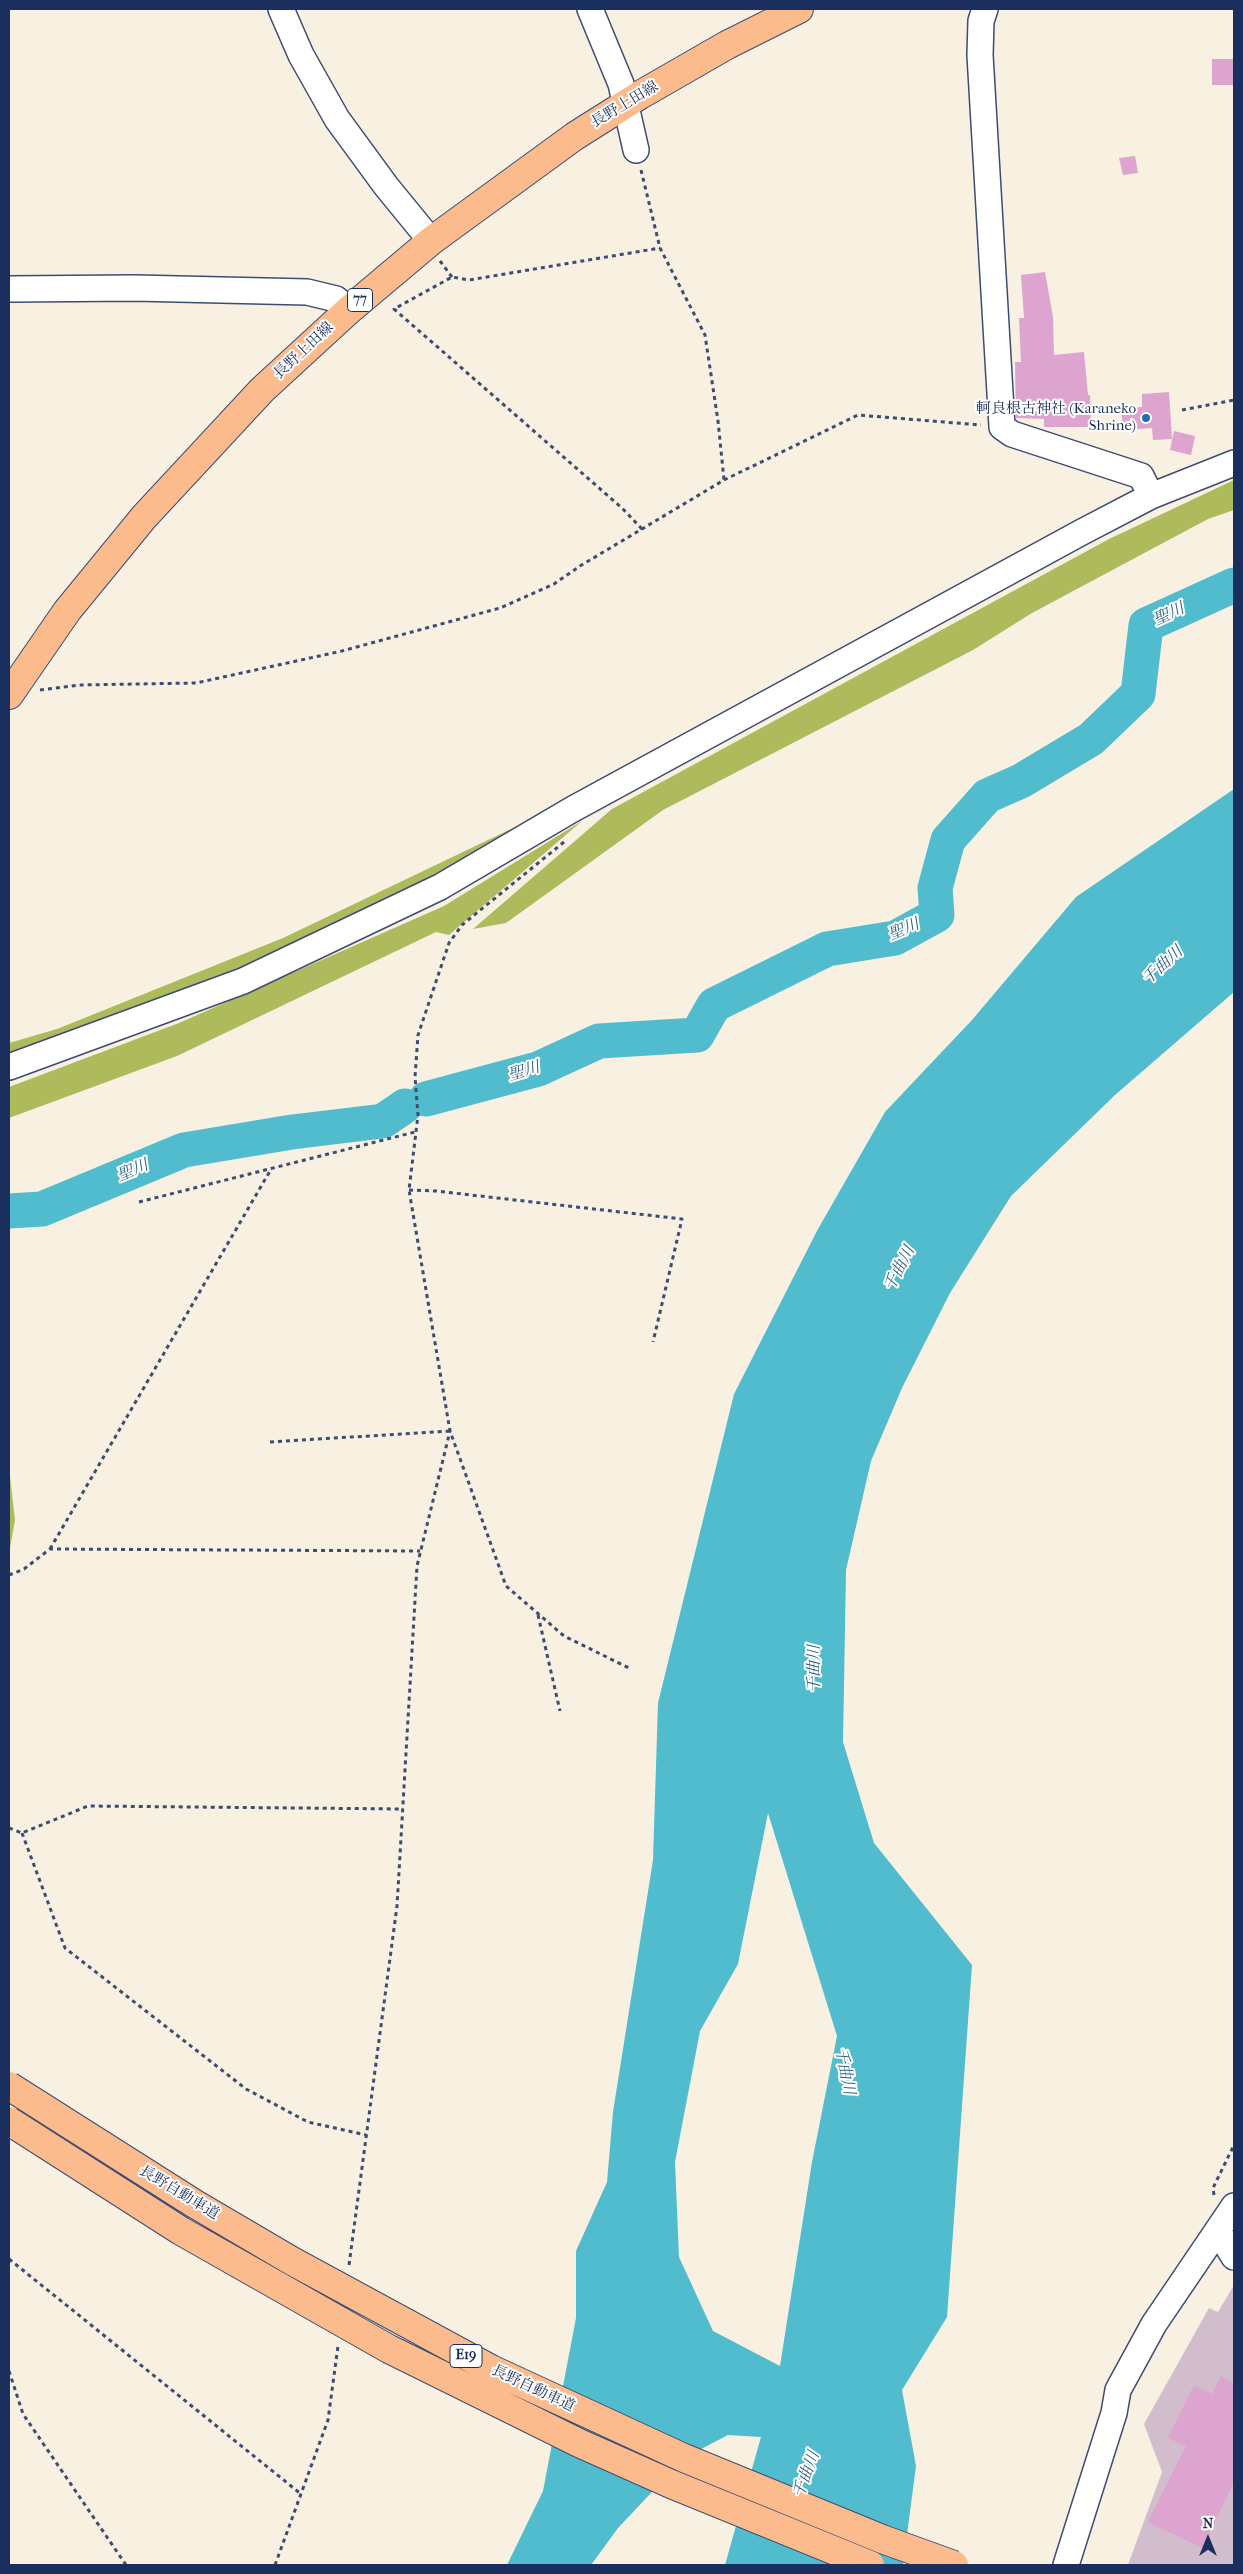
<!DOCTYPE html>
<meta charset="utf-8">
<style>
body{margin:0}
#map{position:relative;width:1243px;height:2574px;overflow:hidden;background:#f8f0e1;font-family:"IM FELL French Canon",serif}
canvas{display:block}
.frame{position:absolute;inset:0;border:10px solid #1b2f5e;pointer-events:none}
.north{position:absolute;left:1183px;top:2514px;width:50px;height:50px;-webkit-text-stroke:4px #fff;paint-order:stroke;rotate:0deg;font-size:14px;font-weight:700;line-height:20px;text-align:center;color:#1b2f5e}
.north::after{content:'';display:block;margin:auto;width:18px;height:22px;background:#1b2f5e;clip-path:polygon(50% 0,100% 100%,50% 72%,0 100%)}
</style>
<div id="map">
<canvas width="1243" height="2574"></canvas>
<div class="frame"></div>
<div class="north">N</div>
</div>
<script>
const ctx = document.querySelector('canvas').getContext('2d');
ctx.lineJoin = 'round';
function paint(path, color) {
  ctx.fillStyle = color;
  ctx.fill(path, 'evenodd');
}
function shape(rows) {
  const path = new Path2D();
  for (const r of rows) {
    path.moveTo(r[0], r[1]);
    for (let i = 2; i < r.length; i += 2) path.lineTo(r[i], r[i + 1]);
  }
  return path;
}
function stroke(path, color, width, dash) {
  ctx.strokeStyle = color;
  ctx.lineWidth = width;
  ctx.lineCap = dash ? 'butt' : 'round';
  ctx.setLineDash(dash || []);
  ctx.stroke(path);
}
function drawText(font, color, halo, rows, align = 'center') {
  ctx.font = font + ' "IM FELL French Canon","Noto Serif JP",serif';
  ctx.lineWidth = 4;
  ctx.setLineDash([]);
  ctx.textBaseline = 'middle';
  ctx.strokeStyle = halo;
  ctx.fillStyle = color;
  for (const [text, x, y, turn = 0] of rows) {
    ctx.save();
    ctx.translate(x, y);
    ctx.rotate((+turn || 0) * Math.PI / 180);
    ctx.textAlign = isNaN(turn) ? turn : align;
    if (halo) ctx.strokeText(text, 0, 0);
    ctx.fillText(text, 0, 0);
    ctx.restore();
  }
}
const industrial = shape([
 [1234,2285,1234,2565,1128,2565,1162,2472,1144,2424,1209,2308,1218,2312]
]);
const green = shape([
 [1234,480,1234,510,1208,519,1032,613,973,650,663,810,506,923,473,929,612,809,1109,539],
 [534,818,448,877,278,957,9,1059,9,1043,57,1029,283,938],
 [582,821,449,935,436,932,177,1056,9,1118,9,1087,179,1023,444,906],
 [9,1467,15,1520,9,1554]
]);
const water = shape([
 [1234,789,1234,992,1115,1095,1011,1196,950,1293,902,1388,871,1461,846,1570,843,1742,874,1843,972,1965,947,2317,902,2390,916,2466,903,2565,725,2565,761,2437,728,2435,684,2458,618,2528,591,2565,507,2565,543,2491,576,2318,576,2251,607,2182,613,2112,653,1860,658,1703,734,1394,818,1229,885,1112,972,1020,1076,897],
 [768,1813,837,2036,812,2162,780,2366,713,2331,679,2257,675,2162,700,2031,738,1964]
]);
const river = shape([
 [426,1099,538,1069,599,1041,697,1035,714,1005,827,949,895,938,937,915,935,888,948,840,987,796,1021,781,1091,739,1138,694,1146,625,1234,585],
 [9,1211,42,1209,184,1150,292,1132,383,1121,405,1106]
]);
const building = shape([
 [1212,59,1234,59,1234,85,1212,85],
 [1135,156,1138,173,1123,175,1119,158],
 [1045,272,1053,317,1054,355,1084,352,1088,395,1090,395,1091,427,1044,427,1044,419,1016,418,1015,362,1021,362,1019,318,1024,318,1021,275],
 [1169,392,1172,439,1153,440,1152,428,1123,430,1121,408,1142,407,1142,394],
 [1174,431,1195,436,1191,455,1170,450],
 [1221,2376,1234,2383,1234,2482,1202,2548,1148,2522,1186,2446,1168,2438,1194,2385,1212,2394]
]);
const path = shape([
 [641,170,660,248,705,335,718,421,724,480],
 [440,261,452,277],
 [1182,410,1234,400],
 [642,529,622,508,394,309,452,277,469,280,660,248],
 [40,690,79,685,196,683,342,651,500,608,554,584,580,566,724,480,858,415,981,425],
 [564,842,462,925,449,943,418,1035,415,1077,418,1115,409,1190,450,1431,506,1586,564,1636,629,1668],
 [409,1190,436,1191,682,1219,653,1342],
 [139,1202,415,1132],
 [270,1442,450,1431],
 [50,1549,270,1171],
 [9,1575,24,1569,50,1549,420,1551],
 [538,1615,560,1711],
 [9,1828,22,1833,88,1806,403,1809],
 [22,1833,65,1948,246,2089,308,2122,366,2135],
 [1214,2195,1213,2188,1234,2145],
 [9,2259,301,2494],
 [349,2265,397,1906,417,1566,450,1431],
 [9,2371,23,2414,126,2565],
 [275,2565,328,2420,338,2346]
]);
const minor = shape([
 [281,9,301,55,337,119,386,186,431,241],
 [590,9,621,84,636,150],
 [985,9,981,21,980,55,1002,427,1012,434,1141,476,1151,496],
 [9,289,135,288,307,292,336,299,349,310],
 [9,1067,243,981,440,887,573,809,1082,532,1151,496,1234,463],
 [1218,2231,1234,2257],
 [1066,2565,1114,2413,1118,2390,1154,2324,1234,2206]
]);
const major = shape([
 [9,695,67,611,144,517,262,390,349,310,431,241,575,136,640,95,727,45,799,9]
]);
const highwayBridge = shape([
 [9,2086,195,2204,292,2261,491,2369,684,2458,882,2539,954,2565],
 [9,2121,181,2231,389,2349,579,2443,671,2484,870,2565]
]);
const markers = [
 [1146,418,5,"#1f6fb2"]
];
const shields = [
 [360,300,25],
 [466,2356,32]
];
const shieldNames = [
 ["77",360,300],
 ["E19",466,2356]
];
const streetNames = [
 ["長野上田線",625,105,-31],
 ["長野上田線",304,351,-43],
 ["長野自動車道",179,2193,31],
 ["長野自動車道",533,2389,25]
];
const poiNames = [
 ["軻良根古神社 (Karaneko",1136,409],
 ["Shrine)",1136,426]
];
const waterNames = [
 ["聖川",1169,615,-25],
 ["聖川",904,930,-23],
 ["千曲川",1163,966,-42],
 ["聖川",524,1072,-17],
 ["聖川",133,1171,-23],
 ["千曲川",900,1269,-63],
 ["千曲川",815,1669,-90],
 ["千曲川",844,2071,79],
 ["千曲川",807,2475,-70]
];
paint(industrial, '#d1bdcb');
paint(green, '#aebb5d');
paint(water, '#51bccd');
stroke(river, '#51bccd', 35);
paint(building, '#dca4ce');
stroke(minor, '#3c4c72', 28);
stroke(major, '#3c4c72', 30);
stroke(path, '#3c4c72', 3, [4, 4]);
stroke(minor, '#fff', 25);
stroke(major, '#fbbb8d', 28);
stroke(highwayBridge, '#3c4c72', 30, []);
stroke(highwayBridge, '#fbbb8d', 28);
for (const [x, y, r, color] of markers) {
  const dot = new Path2D();
  dot.arc(x, y, r, 0, 2 * Math.PI);
  ctx.fillStyle = color;
  ctx.fill(dot);
  stroke(dot, '#fff', 2);
}
for (const [x, y, w] of shields) {
  const box = new Path2D();
  box.roundRect(x - w / 2, y - 11.5, w, 23, 4);
  ctx.fillStyle = '#fff';
  ctx.fill(box);
  stroke(box, '#1b2f5e', 1);
}
drawText('bold 14px', '#1b2f5e', null, shieldNames);
drawText('15px', '#1b2f5e', '#fff', streetNames);
drawText('15px', '#1b2f5e', '#fff', poiNames, 'right');
drawText('italic 16px', '#2e6085', '#fff', waterNames);
</script>
